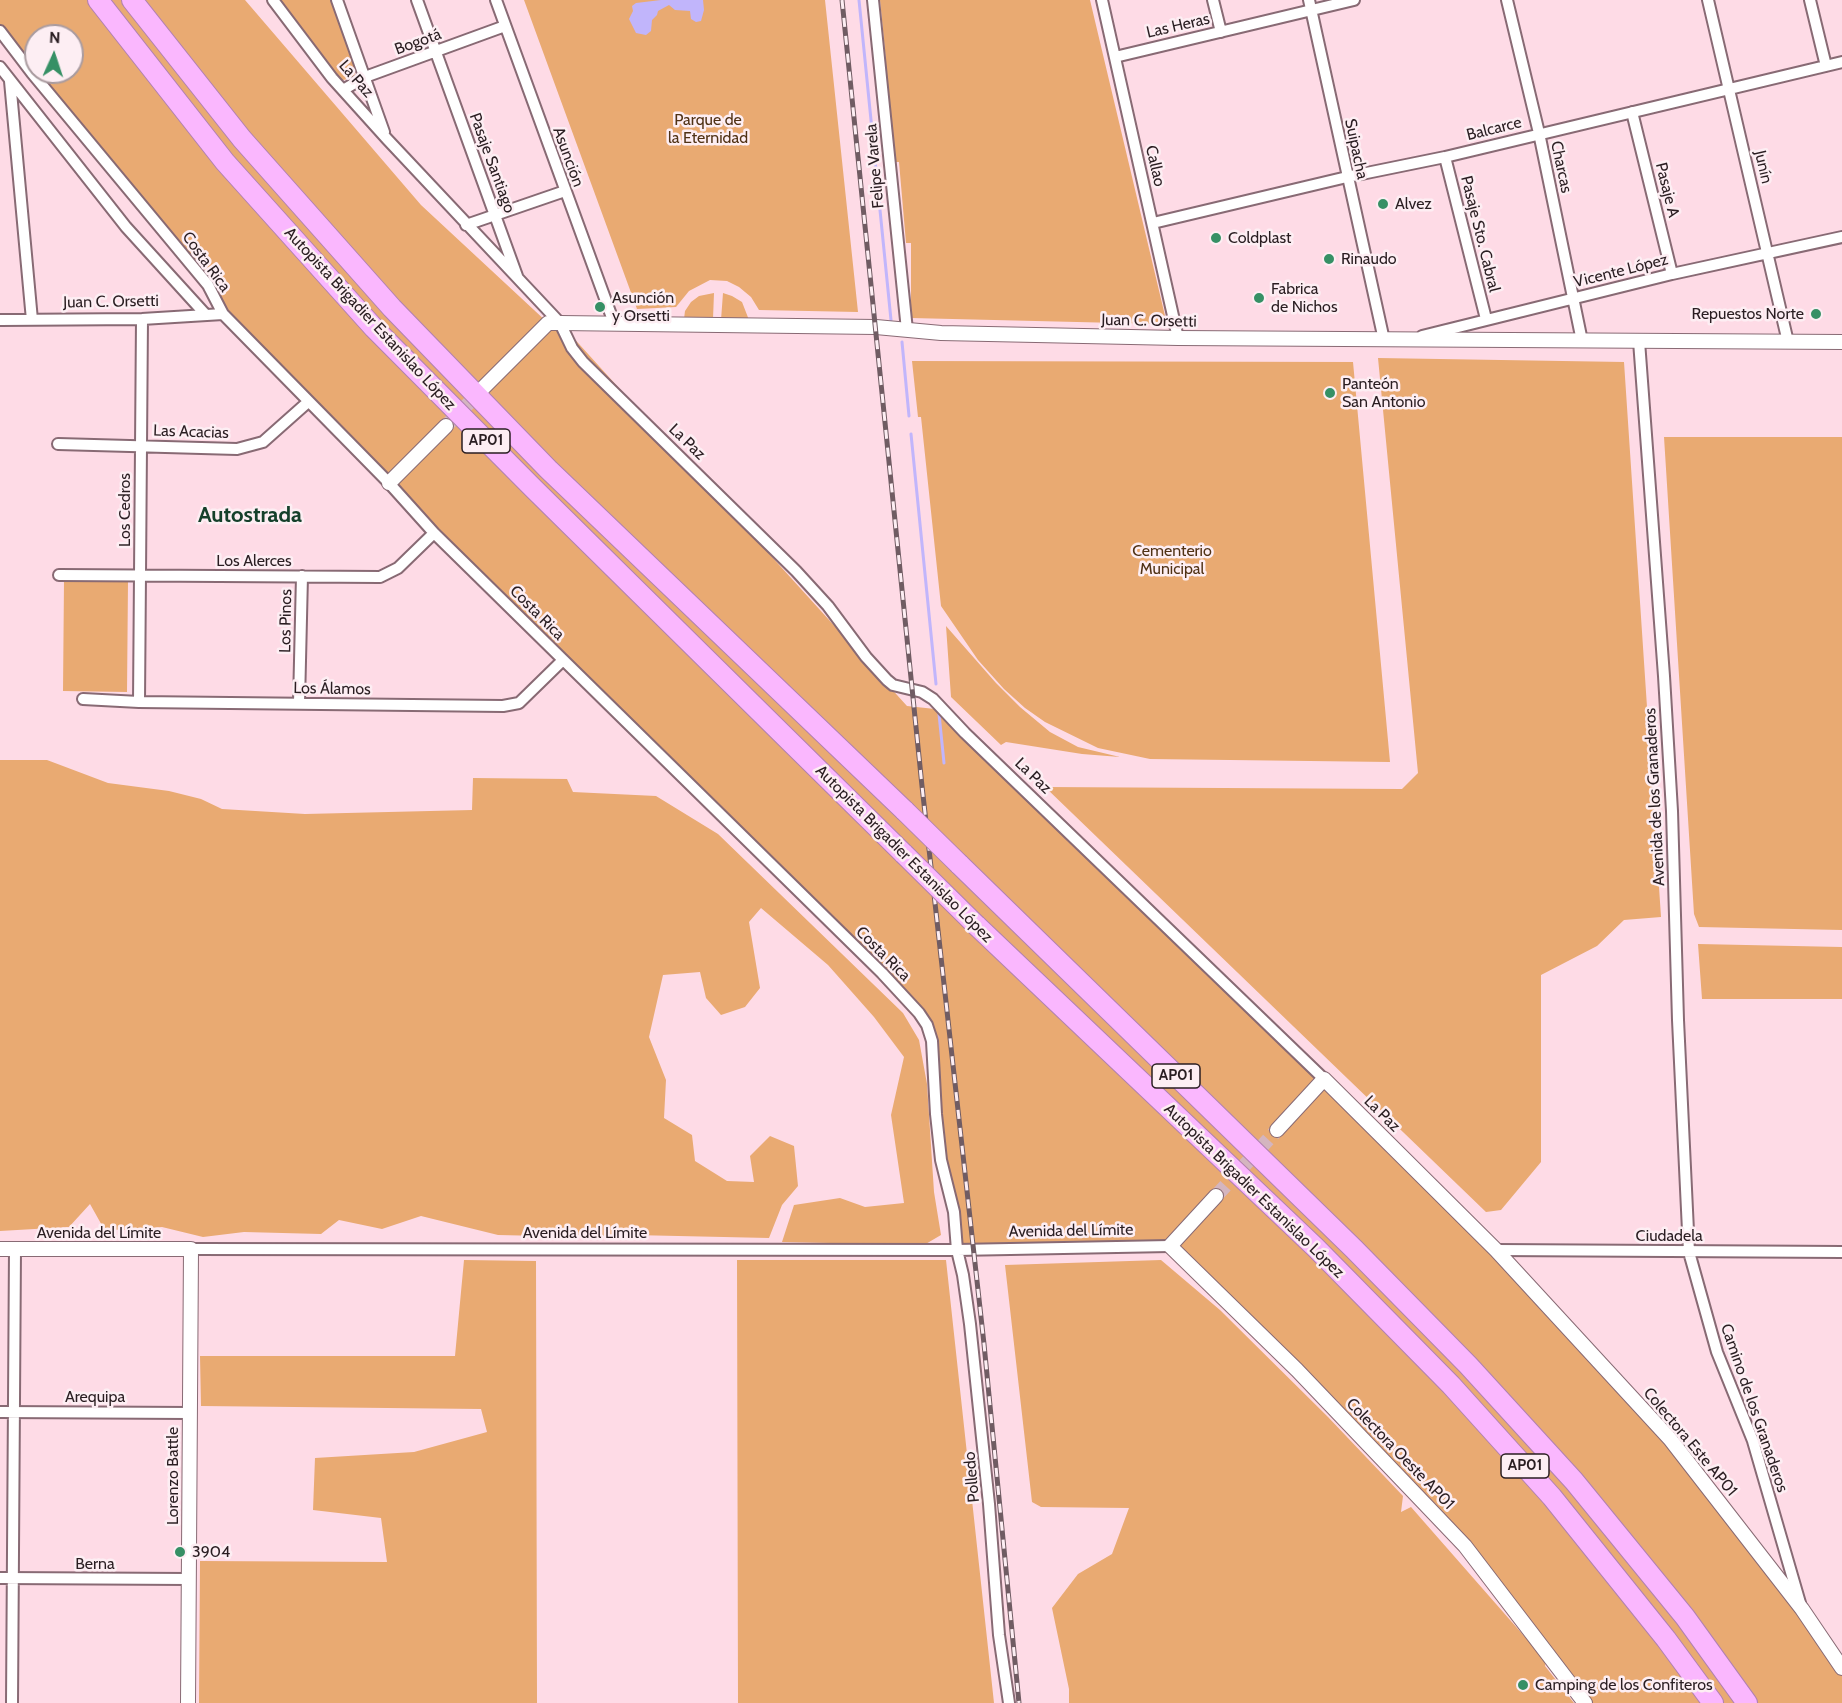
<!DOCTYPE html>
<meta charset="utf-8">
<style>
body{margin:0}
#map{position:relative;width:1842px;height:1703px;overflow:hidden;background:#fedbe6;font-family:Cabin,sans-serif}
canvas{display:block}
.north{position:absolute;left:24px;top:24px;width:60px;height:60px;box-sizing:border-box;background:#fdeef3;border:2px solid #a99b9f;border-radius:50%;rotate:3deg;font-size:16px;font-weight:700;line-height:24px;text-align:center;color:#2a1e22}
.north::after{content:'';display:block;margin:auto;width:21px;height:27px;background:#369065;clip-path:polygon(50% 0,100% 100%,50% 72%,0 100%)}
</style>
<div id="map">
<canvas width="1842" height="1703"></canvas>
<div class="north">N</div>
</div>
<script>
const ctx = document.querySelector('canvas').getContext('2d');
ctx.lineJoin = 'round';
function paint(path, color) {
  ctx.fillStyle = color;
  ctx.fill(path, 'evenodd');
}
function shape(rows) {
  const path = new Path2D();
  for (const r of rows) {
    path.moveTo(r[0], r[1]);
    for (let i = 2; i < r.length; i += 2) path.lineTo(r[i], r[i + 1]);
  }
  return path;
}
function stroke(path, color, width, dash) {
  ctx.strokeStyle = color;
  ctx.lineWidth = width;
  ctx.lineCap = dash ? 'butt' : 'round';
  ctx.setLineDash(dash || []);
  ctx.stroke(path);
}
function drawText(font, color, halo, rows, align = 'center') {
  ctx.font = font + ' Cabin,sans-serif';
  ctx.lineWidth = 5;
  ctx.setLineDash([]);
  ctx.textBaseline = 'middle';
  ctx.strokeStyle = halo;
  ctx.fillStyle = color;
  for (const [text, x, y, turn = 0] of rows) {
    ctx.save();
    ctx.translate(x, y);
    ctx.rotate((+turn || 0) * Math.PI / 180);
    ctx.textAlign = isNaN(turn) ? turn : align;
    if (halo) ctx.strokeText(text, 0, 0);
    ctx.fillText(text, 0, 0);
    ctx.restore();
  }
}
const green = shape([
 [0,0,245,0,421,205,548,323,560,323,907,706,935,709,965,733,1324,1079,1670,1439,1842,1668,1842,1703,1585,1703,1465,1546,1170,1247,957,1250,927,1025,223,314,208,284,0,31],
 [36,36,72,36,72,72,36,72],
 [278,0,332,0,355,63,356,71,353,78,343,80,339,78],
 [524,0,825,0,858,312,759,310,751,297,739,287,727,281,710,280,689,291,676,307,637,309],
 [880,0,1090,0,1166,320,1160,324,911,318,911,243,906,243,899,162,894,162,884,62,886,61],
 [714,293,713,319,684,319,685,311,691,302,699,296],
 [723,293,732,296,742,302,749,320,721,320],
 [1378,358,1624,362,1661,917,1624,920,1597,946,1541,975,1541,1162,1501,1210,1486,1212,1045,787,1402,789,1418,773],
 [912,361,1353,362,1390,762,1150,759,1098,748,1045,722,1025,708,1004,689,978,660,941,606,921,417,918,417],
 [1664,437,1842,437,1842,930,1699,927,1694,914],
 [64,581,128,582,127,692,63,691],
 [946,626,996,683,1020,707,1050,732,1078,747,1120,757,1082,754,1006,742,1001,745,951,697],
 [0,760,47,760,108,783,169,791,201,799,222,809,305,814,472,810,473,778,567,779,573,792,656,796,718,834,903,1013,919,1040,927,1084,934,1192,941,1235,924,1245,782,1242,794,1205,840,1198,865,1207,904,1203,891,1115,904,1057,874,1017,828,965,761,908,749,922,760,988,745,1007,721,1015,706,998,700,972,663,975,649,1037,666,1080,664,1118,692,1135,695,1161,727,1181,754,1182,750,1156,770,1136,794,1146,798,1186,782,1205,769,1238,633,1235,587,1237,498,1235,421,1216,382,1229,339,1220,321,1234,244,1232,203,1237,162,1227,122,1230,104,1229,90,1204,69,1227,0,1231],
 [1698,944,1842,947,1842,999,1702,999],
 [464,1260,536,1261,537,1703,199,1703,200,1561,387,1562,381,1518,313,1510,315,1458,414,1452,487,1432,481,1409,201,1406,200,1356,455,1356],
 [737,1260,946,1260,994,1703,738,1703],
 [1161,1260,1220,1310,1328,1417,1403,1496,1401,1512,1411,1507,1546,1661,1545,1666,1574,1703,1069,1703,1069,1689,1052,1608,1078,1574,1112,1554,1129,1508,1041,1507,1032,1502,1005,1265]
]);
const water = shape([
 [661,0,703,0,704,10,701,21,696,22,691,19,690,11,675,10,669,5,658,11,657,15,652,20,651,31,646,35,636,33,629,19,633,11,632,6,636,3]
]);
const stream = shape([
 [859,0,891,320],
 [902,342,909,416],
 [911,434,936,684],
 [939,714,944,763]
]);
const tertiaryTunnel = shape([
 [446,426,481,391],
 [1216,1196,1277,1130]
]);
const minor = shape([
 [273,0,332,78,387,139,560,323,572,348,583,362,796,571,828,606,866,657,887,680,893,685,922,692,933,699,965,733,1324,1079],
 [337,0,384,132],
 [417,0,517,276],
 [496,0,614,323],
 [873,0,907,330],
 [1102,0,1178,338],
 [1213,0,1221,32],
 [1309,0,1384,340],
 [1507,0,1539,133,1582,341],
 [1708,0,1788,342],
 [1810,0,1826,66],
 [0,31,32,73,208,285,223,314,389,483,434,533,882,973,919,1013,927,1025,932,1041,936,1114,941,1160,954,1212,957,1250,963,1275,970,1324,989,1504,999,1635,1009,1703],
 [1115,57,1354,0],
 [0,67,126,227,206,315],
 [10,81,32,320],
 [343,90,365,77,505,26],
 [1632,112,1672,274],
 [1445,157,1486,319],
 [1153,223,1347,177,1445,157,1842,62],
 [466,225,565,191],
 [0,320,142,319,223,314],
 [1422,336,1672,274,1842,237],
 [1639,341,1664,676,1672,811,1678,1020,1689,1252,1717,1352,1753,1441,1800,1603],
 [58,444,237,449,263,442,308,402],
 [59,575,380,577,398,568,434,533],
 [83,699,139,702,503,706,519,703,563,660],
 [139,702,142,319],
 [299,703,302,576],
 [191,1249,957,1250,1170,1246],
 [1496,1250,1842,1252],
 [0,1412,190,1413],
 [0,1578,189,1579],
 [12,1703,15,1249]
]);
const tertiary = shape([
 [482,389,548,323,560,323,876,327,941,333,1178,338,1842,342],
 [389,483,446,426],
 [1277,1130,1324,1079,1496,1250,1670,1439,1802,1609,1842,1668],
 [1216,1196,1170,1246,1297,1370,1465,1546,1585,1703],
 [0,1249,191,1249,188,1703]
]);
const motorway = shape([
 [98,0,225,162,374,328,533,488,904,854],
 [132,0,242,139,392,308,548,469,905,811],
 [959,864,1354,1249,1468,1365,1574,1481,1685,1617,1747,1703],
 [976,925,1316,1248,1451,1385,1552,1497,1666,1639,1713,1703]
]);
const rail = shape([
 [842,0,922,786,984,1344,1019,1703]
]);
const motorwayBridge = shape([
 [905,811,959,864],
 [904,854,976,925]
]);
const markers = [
 [1383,204,6,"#369065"],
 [1216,238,6,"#369065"],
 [1329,259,6,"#369065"],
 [1259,298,6,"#369065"],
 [600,307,6,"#369065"],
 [1816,314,6,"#369065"],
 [1330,393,6,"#369065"],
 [180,1552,6,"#369065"],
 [1523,1685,6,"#369065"]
];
const shields = [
 [486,441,48],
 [1176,1076,48],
 [1525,1466,48]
];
const shieldNames = [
 ["AP01",486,441],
 ["AP01",1176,1076],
 ["AP01",1525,1466]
];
const streetNames = [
 ["Las Heras",1178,26,-13],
 ["Bogotá",418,42,-20],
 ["La Paz",356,79,49],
 ["Balcarce",1494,129,-14],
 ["Suipacha",1356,149,78],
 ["Asunción",568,157,70],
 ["Pasaje Santiago",492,163,70],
 ["Felipe Varela",875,166,-95],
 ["Callao",1155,166,77],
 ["Charcas",1561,167,78],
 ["Junín",1763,167,77],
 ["Pasaje A",1667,190,76],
 ["Pasaje Sto. Cabral",1480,234,76],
 ["Costa Rica",206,262,54],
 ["Vicente López",1621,271,-14],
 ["Juan C. Orsetti",111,302,-1],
 ["Autopista Brigadier Estanislao López",370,319,47],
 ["Juan C. Orsetti",1149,321,1],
 ["Las Acacias",191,432,2],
 ["La Paz",687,442,44],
 ["Los Cedros",125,510,-90],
 ["Los Alerces",254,561],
 ["Costa Rica",537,613,45],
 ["Los Pinos",286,621,-89],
 ["Los Álamos",332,689,1],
 ["La Paz",1033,776,44],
 ["Avenida de los Granaderos",1655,797,-93],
 ["Autopista Brigadier Estanislao López",904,854,45],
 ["Costa Rica",883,954,45],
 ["La Paz",1382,1114,45],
 ["Autopista Brigadier Estanislao López",1254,1191,44],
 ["Avenida del Límite",1071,1231,-1],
 ["Avenida del Límite",99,1233],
 ["Avenida del Límite",585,1233],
 ["Ciudadela",1669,1236],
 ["Arequipa",95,1397],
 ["Camino de los Granaderos",1754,1408,71],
 ["Colectora Este AP01",1690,1442,50],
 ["Colectora Oeste AP01",1400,1454,46],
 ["Lorenzo Battle",173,1476,-90],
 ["Polledo",972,1477,-95],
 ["Berna",95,1564]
];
const parkNames = [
 ["Parque de",708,120],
 ["la Eternidad",708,138],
 ["Cementerio",1172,551],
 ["Municipal",1172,569]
];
const poiNames = [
 ["Alvez",1395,204],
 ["Coldplast",1228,238],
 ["Rinaudo",1341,259],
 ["Fabrica",1271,289],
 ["de Nichos",1271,307],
 ["Asunción",612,298],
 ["y Orsetti",612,316],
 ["Repuestos Norte",1804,314,"right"],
 ["Panteón",1342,384],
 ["San Antonio",1342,402],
 ["3904",192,1552],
 ["Camping de los Confiteros",1535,1685]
];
const districtNames = [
 ["Autostrada",250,516]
];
paint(green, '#e9aa72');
paint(water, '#c1b5fb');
stroke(stream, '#c1b5fb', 3);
stroke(tertiaryTunnel, '#d4b5bf', 14, [14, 7]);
stroke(minor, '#886a74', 14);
stroke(tertiary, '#886a74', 16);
stroke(motorway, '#b181b1', 22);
stroke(minor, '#fff', 10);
stroke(tertiary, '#fff', 14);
stroke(motorway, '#fab7fe', 20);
stroke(rail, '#705c63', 5);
stroke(rail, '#fdeef3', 3, [9]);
stroke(motorwayBridge, '#b181b1', 22, []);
stroke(motorwayBridge, '#fab7fe', 20);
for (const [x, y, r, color] of markers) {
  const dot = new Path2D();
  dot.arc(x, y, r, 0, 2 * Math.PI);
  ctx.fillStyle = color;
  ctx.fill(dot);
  stroke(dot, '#fdeef3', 2);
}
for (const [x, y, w] of shields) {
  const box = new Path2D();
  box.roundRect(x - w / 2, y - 12, w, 24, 4.5);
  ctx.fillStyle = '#fdeef3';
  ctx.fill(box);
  stroke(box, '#2a1e22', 1.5);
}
drawText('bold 15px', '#2a1e22', null, shieldNames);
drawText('16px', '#2a1e22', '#fdeef3', streetNames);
drawText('16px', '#503215', '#fdeef3', parkNames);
drawText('16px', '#2a1e22', '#fdeef3', poiNames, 'left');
drawText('bold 22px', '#15402b', '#fdeef3', districtNames);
</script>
